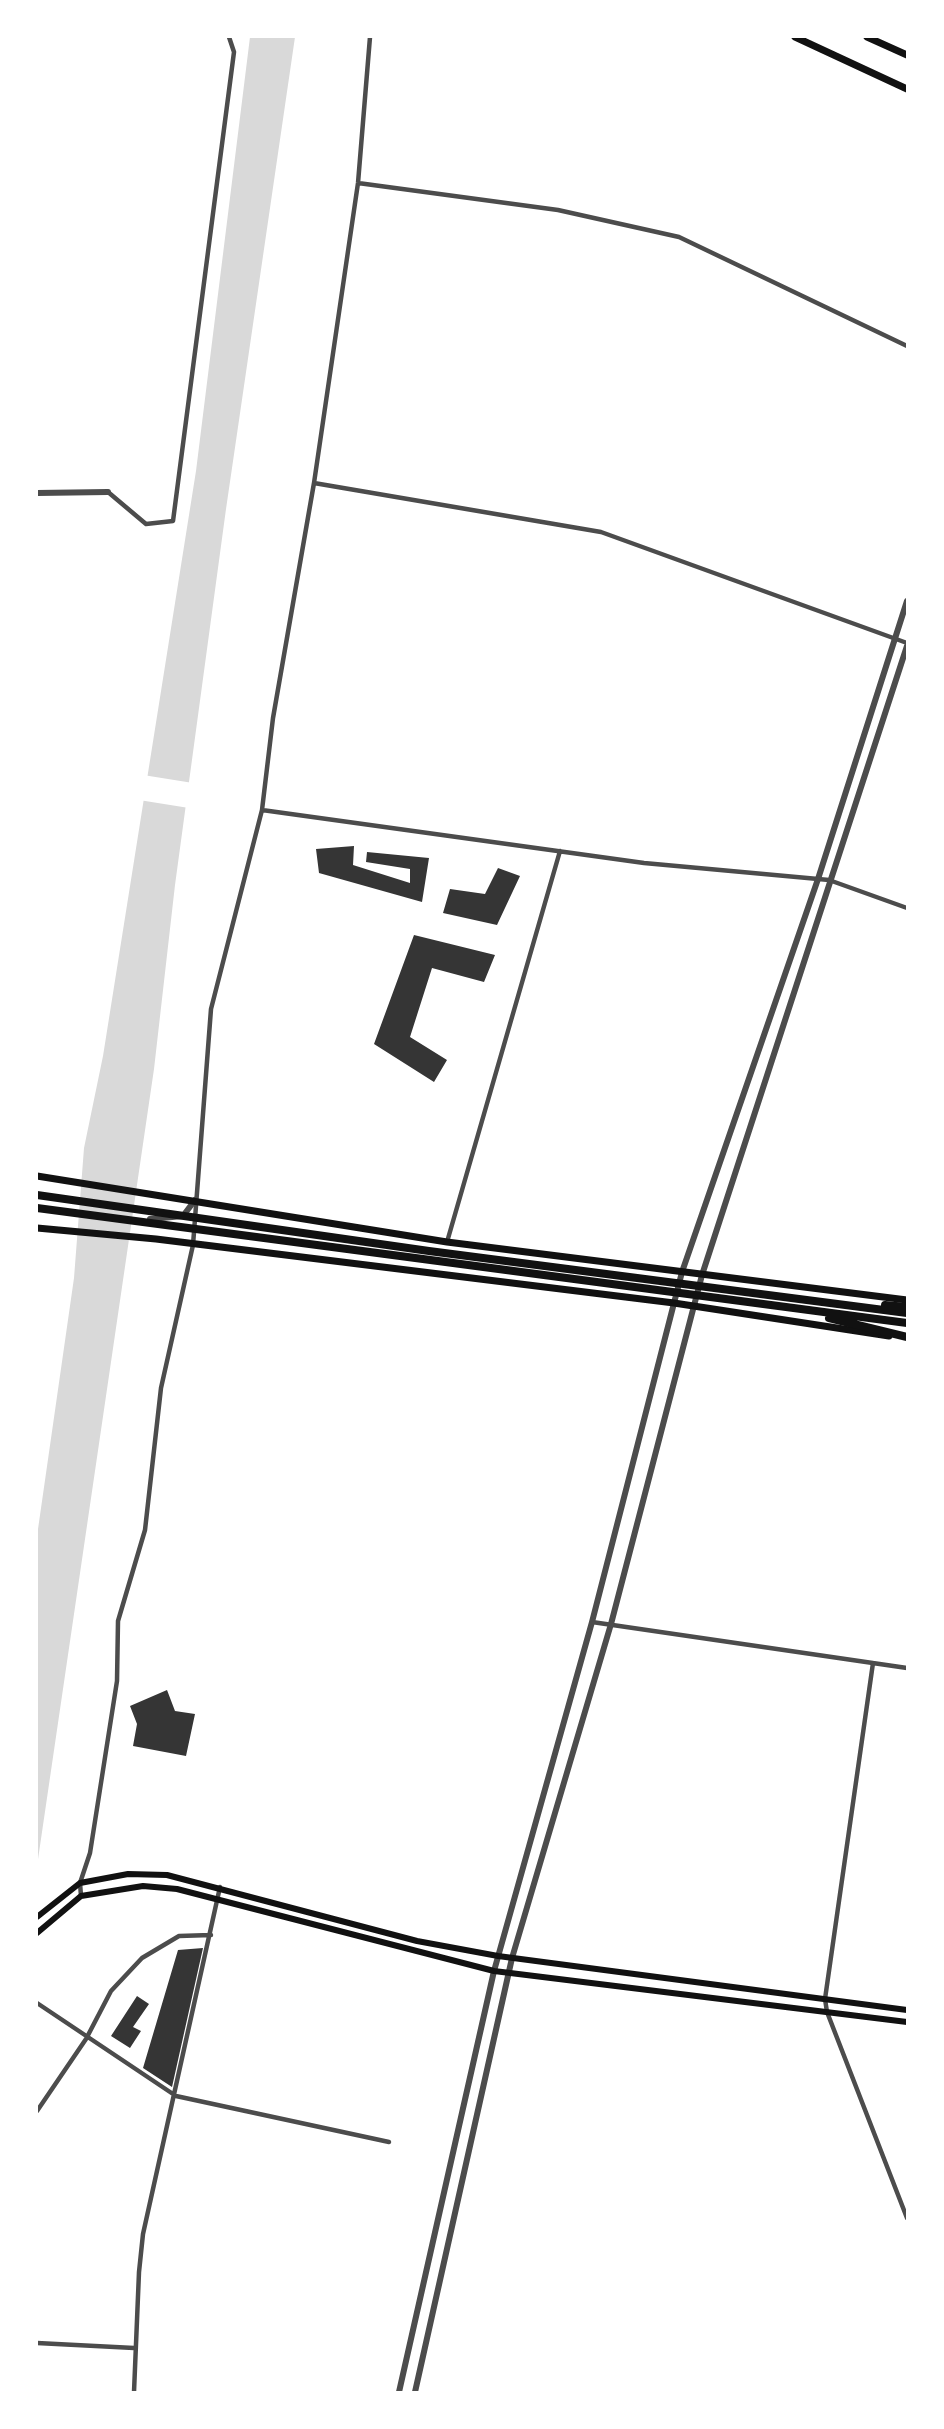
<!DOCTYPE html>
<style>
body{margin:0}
#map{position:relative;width:944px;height:2429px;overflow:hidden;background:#fff;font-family:"Times New Roman",serif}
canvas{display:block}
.frame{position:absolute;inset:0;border:38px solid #fff;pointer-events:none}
</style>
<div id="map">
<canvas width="944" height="2429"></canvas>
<div class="frame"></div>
</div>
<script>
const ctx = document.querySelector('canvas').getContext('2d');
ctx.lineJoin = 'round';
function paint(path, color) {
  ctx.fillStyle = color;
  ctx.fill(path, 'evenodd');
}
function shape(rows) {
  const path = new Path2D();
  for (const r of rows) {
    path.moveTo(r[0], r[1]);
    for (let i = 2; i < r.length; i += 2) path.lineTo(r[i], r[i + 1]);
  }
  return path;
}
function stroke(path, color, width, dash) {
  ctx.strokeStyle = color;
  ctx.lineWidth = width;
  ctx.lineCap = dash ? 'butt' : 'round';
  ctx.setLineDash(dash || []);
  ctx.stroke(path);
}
const water = shape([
 [250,37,295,37,226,509,175,885,154,1069,37,1866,37,1536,74,1278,84,1148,103,1056,196,471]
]);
const pier = shape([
 [143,775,193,783,189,808,139,800]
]);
const building = shape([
 [354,846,353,865,410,883,410,869,366,862,367,852,429,858,422,902,319,873,316,849],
 [498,868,520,876,497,925,443,913,450,889,485,894],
 [414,935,495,955,484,982,432,968,410,1037,447,1060,434,1082,374,1044],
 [167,1690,175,1711,195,1714,186,1756,133,1746,137,1724,130,1706],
 [203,1948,172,2087,143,2068,178,1950],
 [137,1996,149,2004,133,2027,141,2031,130,2048,111,2036]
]);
const minor = shape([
 [358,183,558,210,679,237,907,346],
 [314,483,601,532,907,643],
 [108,492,146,524,173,521,234,52,229,37],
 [262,810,644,863,829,880,907,908],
 [447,1242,560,851],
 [592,1622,907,1668],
 [873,1663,825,1999,827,2012,907,2218],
 [81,1896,80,1883,90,1853,117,1681,118,1621,145,1530,161,1388,193,1245,211,1009,262,810,273,718,314,483,358,183,370,37],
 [37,2003,176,2096,389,2142],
 [37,2111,86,2039,111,1991,142,1958,179,1936,211,1935],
 [37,2343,134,2348],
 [134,2392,139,2272,143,2234,220,1887]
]);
const tertiary = shape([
 [37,493,108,492],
 [150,1219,183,1216,195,1200],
 [399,2392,494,1971,592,1622,682,1272,818,879,907,601],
 [415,2392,512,1958,611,1624,702,1275,907,646]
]);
const secondary = shape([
 [37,1917,80,1883,128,1874,167,1875,417,1941,498,1956,907,2010],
 [37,1933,81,1896,143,1886,177,1889,494,1971,907,2022]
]);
const primary = shape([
 [795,37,907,89],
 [867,37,907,55],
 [37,1176,447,1242,907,1300],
 [37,1228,156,1239,674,1303,889,1336]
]);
const trunk = shape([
 [37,1195,429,1251,907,1313],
 [37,1208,907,1323],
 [885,1305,907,1307],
 [829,1318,907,1337]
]);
paint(water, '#d9d9d9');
paint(pier, '#fff');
paint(building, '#353535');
stroke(minor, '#4c4c4c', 4.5);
stroke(tertiary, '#4c4c4c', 6);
stroke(secondary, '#111', 6);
stroke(primary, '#111', 7);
stroke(trunk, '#111', 8);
</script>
